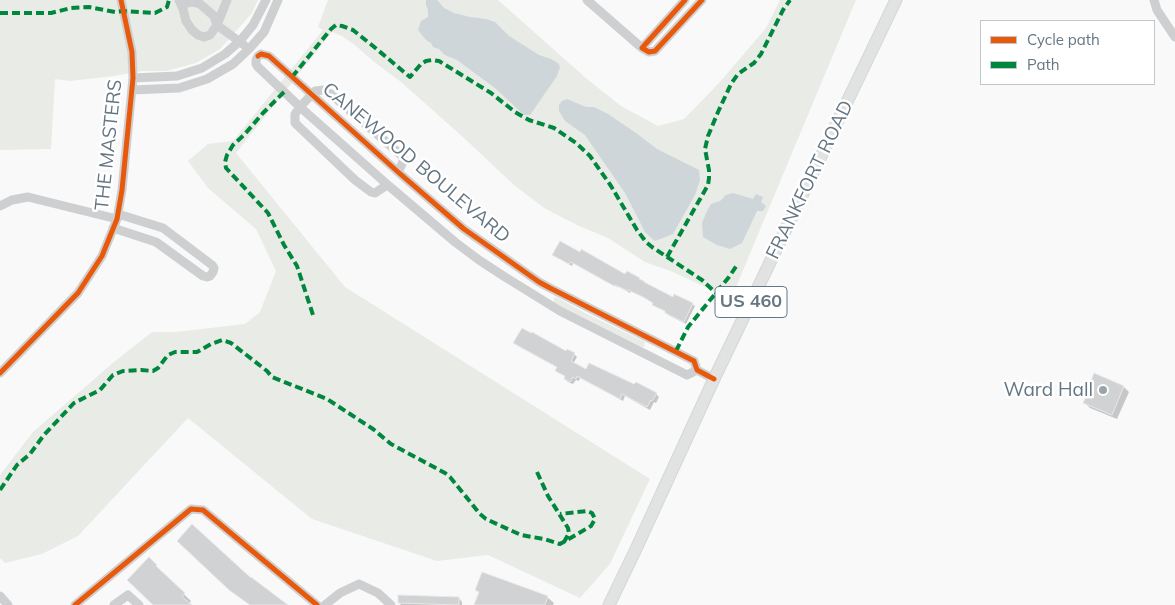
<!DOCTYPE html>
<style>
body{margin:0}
#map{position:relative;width:1175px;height:605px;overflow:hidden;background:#f9f9f9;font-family:Mulish,sans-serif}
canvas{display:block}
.legend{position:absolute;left:980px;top:20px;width:175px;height:65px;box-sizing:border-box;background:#fff;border:1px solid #c1c8cd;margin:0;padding:6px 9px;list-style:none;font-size:15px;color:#657683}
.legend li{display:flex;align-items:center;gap:10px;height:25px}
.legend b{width:25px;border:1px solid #c1c8cd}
</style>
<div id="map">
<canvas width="1175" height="605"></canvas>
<ul class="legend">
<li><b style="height:6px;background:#e8590c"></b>Cycle path</li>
<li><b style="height:6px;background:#00873e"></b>Path</li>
</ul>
</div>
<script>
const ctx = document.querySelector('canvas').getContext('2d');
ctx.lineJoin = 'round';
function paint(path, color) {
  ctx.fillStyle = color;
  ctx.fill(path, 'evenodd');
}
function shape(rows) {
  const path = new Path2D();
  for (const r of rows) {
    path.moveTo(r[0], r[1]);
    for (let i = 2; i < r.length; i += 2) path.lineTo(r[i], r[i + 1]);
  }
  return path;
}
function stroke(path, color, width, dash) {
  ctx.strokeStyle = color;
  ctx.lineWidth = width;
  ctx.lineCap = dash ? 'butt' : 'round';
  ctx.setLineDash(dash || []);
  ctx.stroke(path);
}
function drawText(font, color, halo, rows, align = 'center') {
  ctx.font = font + ' Mulish,sans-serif';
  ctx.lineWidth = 5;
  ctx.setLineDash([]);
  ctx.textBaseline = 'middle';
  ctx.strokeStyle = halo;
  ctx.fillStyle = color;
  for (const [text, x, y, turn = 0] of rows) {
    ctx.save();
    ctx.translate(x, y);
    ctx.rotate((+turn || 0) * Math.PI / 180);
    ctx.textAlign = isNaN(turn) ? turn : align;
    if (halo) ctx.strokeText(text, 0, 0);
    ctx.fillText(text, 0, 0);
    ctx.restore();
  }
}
const green = shape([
 [0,0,258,0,252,13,220,49,196,63,166,71,142,71,114,76,70,81,55,79,51,149,0,150],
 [328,0,498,0,587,79,621,106,658,126,684,119,719,83,766,28,780,0,856,0,731,299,673,272,645,262,608,238,577,225,544,208,514,185,464,138,401,82,373,61,356,46,342,36,332,32,236,153,345,287,650,479,610,564,580,598,488,555,437,561,312,519,188,418,78,536,42,554,5,563,0,558,0,475,33,432,114,362,152,332,176,332,245,324,260,312,276,271,256,229,208,188,188,161,208,144,233,141,323,30,318,27],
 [556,297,587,314,645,342,644,347,642,347,554,303,554,298]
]);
const water = shape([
 [426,0,437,0,444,8,454,13,470,17,486,19,495,22,509,36,539,55,551,59,558,63,560,67,557,76,530,115,524,115,495,88,457,60,445,55,439,49,433,47,431,43,426,40,418,30,421,21,428,17,428,10,426,5],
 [567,99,586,107,594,107,608,114,636,133,657,149,699,170,700,180,695,195,673,234,655,241,645,232,625,193,585,135,565,121,559,111,559,105,562,101],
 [733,193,753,199,756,194,763,197,761,202,766,206,763,211,757,211,742,243,730,249,717,245,703,237,702,223,707,211,711,204,720,201,726,195]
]);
const shadow = shape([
 [556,257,639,279,642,281,673,298,692,304,695,306,686,324,668,315,667,312,656,307,654,303,647,299,631,291,630,293,617,286,617,287,573,263,572,266],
 [515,343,574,354,577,357,573,364,586,371,656,394,659,397,656,403,654,402,650,410,625,396,623,401,580,378,579,381,576,380,573,384,568,382,565,379,566,377,557,371,558,368,518,346],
 [1124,387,1129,392,1117,419,1090,408,1084,402,1087,397,1083,394],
 [149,559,163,573,163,574,191,601,189,604,190,605,155,605],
 [477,590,547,597,554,603,553,605,476,605,480,593],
 [459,598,462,602,462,605,401,605,399,603]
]);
const building = shape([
 [560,241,580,252,581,249,625,274,627,271,640,278,639,279,644,281,644,282,673,297,674,294,693,303,684,322,665,313,665,311,652,305,653,303,643,297,628,290,628,291,615,285,614,286,571,262,569,264,552,255,560,241],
 [522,328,531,333,532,332,566,351,567,349,575,353,571,361,586,369,589,363,634,384,636,382,657,393,652,401,651,400,647,407,622,394,620,399,577,376,576,379,573,377,570,382,564,379,565,376,555,371,557,367,513,343,522,328],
 [1094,373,1124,386,1112,415,1083,403,1086,396,1082,394,1087,382,1090,383,1094,373],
 [192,524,251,578,251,577,288,605,250,605,229,590,177,541,192,524],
 [149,557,157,565,156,566,185,593,182,597,192,605,153,605,127,580,149,557],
 [482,572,548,596,545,605,474,605,479,592,475,590,482,572],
 [398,595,459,597,459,605,398,603,398,595]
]);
const minor = shape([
 [179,0,183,9,186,21,192,30,198,35,204,37,210,35,217,25,214,16,200,4,192,2,188,3,180,0],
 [227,0,217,25,244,45],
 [587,0,642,48],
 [685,0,642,48,649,52,655,51,702,0],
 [1154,0,1157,10,1175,37],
 [258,56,261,54,269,56,398,172,464,229,491,248,539,282,550,288,694,361,697,370,714,379],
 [258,56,256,60,256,64,258,67,300,107,389,186,455,242,479,260,505,277,560,311,687,375,697,370],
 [133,78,177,76,202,68,225,54,240,41,253,25,266,0],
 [132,90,179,88,207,79,233,64,249,49,264,32,278,0],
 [387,185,375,193,371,192,355,180,295,123,295,114,300,107,315,91,323,90,331,94,401,155,403,158,403,162,398,172],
 [0,206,12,200,28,197,117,219],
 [113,228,156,242,203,276,207,277,210,276,213,272,214,268,212,265,163,228,118,214],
 [0,373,78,293,102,256,117,219,122,190,133,78,132,52,121,0],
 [0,596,8,605],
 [75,605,191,509,203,510,317,605],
 [114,605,128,595,139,605],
 [325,605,340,593,359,584,378,593,391,605]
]);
const major = shape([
 [609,605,636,549,714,379,896,0]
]);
const quiet = shape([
 [0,13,51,13,71,8,89,7,115,12,124,11,155,13,167,7,169,0],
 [292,77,331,29,336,25,342,26,353,30,373,46,410,77,421,64,426,61,432,60,439,61,491,93,515,112,529,120,554,128,576,143,590,156,611,186,637,230,646,242,652,247,702,280,716,293],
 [284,92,263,113,244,135,233,145,227,155,225,162,226,168,268,213,284,245,297,266,314,318],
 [667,257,708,185,709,178,709,170,705,149,708,136,718,112,731,84,738,74,754,63,761,54,783,10,790,0],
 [676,351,688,327,729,277,737,265],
 [537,472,548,496,568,528,569,533,564,542],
 [0,490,17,465,30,454,44,435,74,403,100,390,113,375,123,371,141,370,153,371,158,368,168,355,175,352,197,352,211,344,222,340,231,343,267,371,272,377,327,399,373,429,391,444,445,473,450,477,480,514,486,519,521,535,544,539,560,544,591,526,595,519,592,513,587,511,560,514]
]);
const cycleway = shape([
 [685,0,642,48,649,52,655,51,702,0],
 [258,56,261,54,269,56,398,172,464,229,491,248,539,282,550,288,694,361,697,370,714,379],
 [0,373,78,293,102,256,117,219,122,190,133,78,132,52,121,0],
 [75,605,191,509,203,510,317,605]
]);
const markers = [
 [1103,390,5,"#99a4ac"]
];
const shields = [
 [751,302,72]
];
const shieldNames = [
 ["US 460",751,302]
];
const streetNames = [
 ["THE MASTERS",109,145,-84],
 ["CANEWOOD BOULEVARD",416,163,40],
 ["FRANKFORT ROAD",810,180,-64]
];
const poiNames = [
 ["Ward Hall",1093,390]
];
paint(green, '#e8ebe6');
paint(water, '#ced6d9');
paint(shadow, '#0003');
paint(building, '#d0d2d3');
stroke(building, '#e8e8e8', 1);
stroke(major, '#d5d6d7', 13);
stroke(minor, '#cecfd0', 9);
stroke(major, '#e1e2e2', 11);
stroke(quiet, '#00873e', 4, [8, 4]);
stroke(cycleway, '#e8590c', 5);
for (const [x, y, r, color] of markers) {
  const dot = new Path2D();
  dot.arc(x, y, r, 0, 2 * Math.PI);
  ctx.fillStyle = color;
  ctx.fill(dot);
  stroke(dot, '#fff', 2);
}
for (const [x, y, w] of shields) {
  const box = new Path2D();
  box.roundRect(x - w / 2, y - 15.5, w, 31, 4);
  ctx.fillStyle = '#fff';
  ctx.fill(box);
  stroke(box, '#657683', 1);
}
drawText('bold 18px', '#657683', null, shieldNames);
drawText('19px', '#657683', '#fff', streetNames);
drawText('19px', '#657683', '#fff', poiNames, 'right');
</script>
